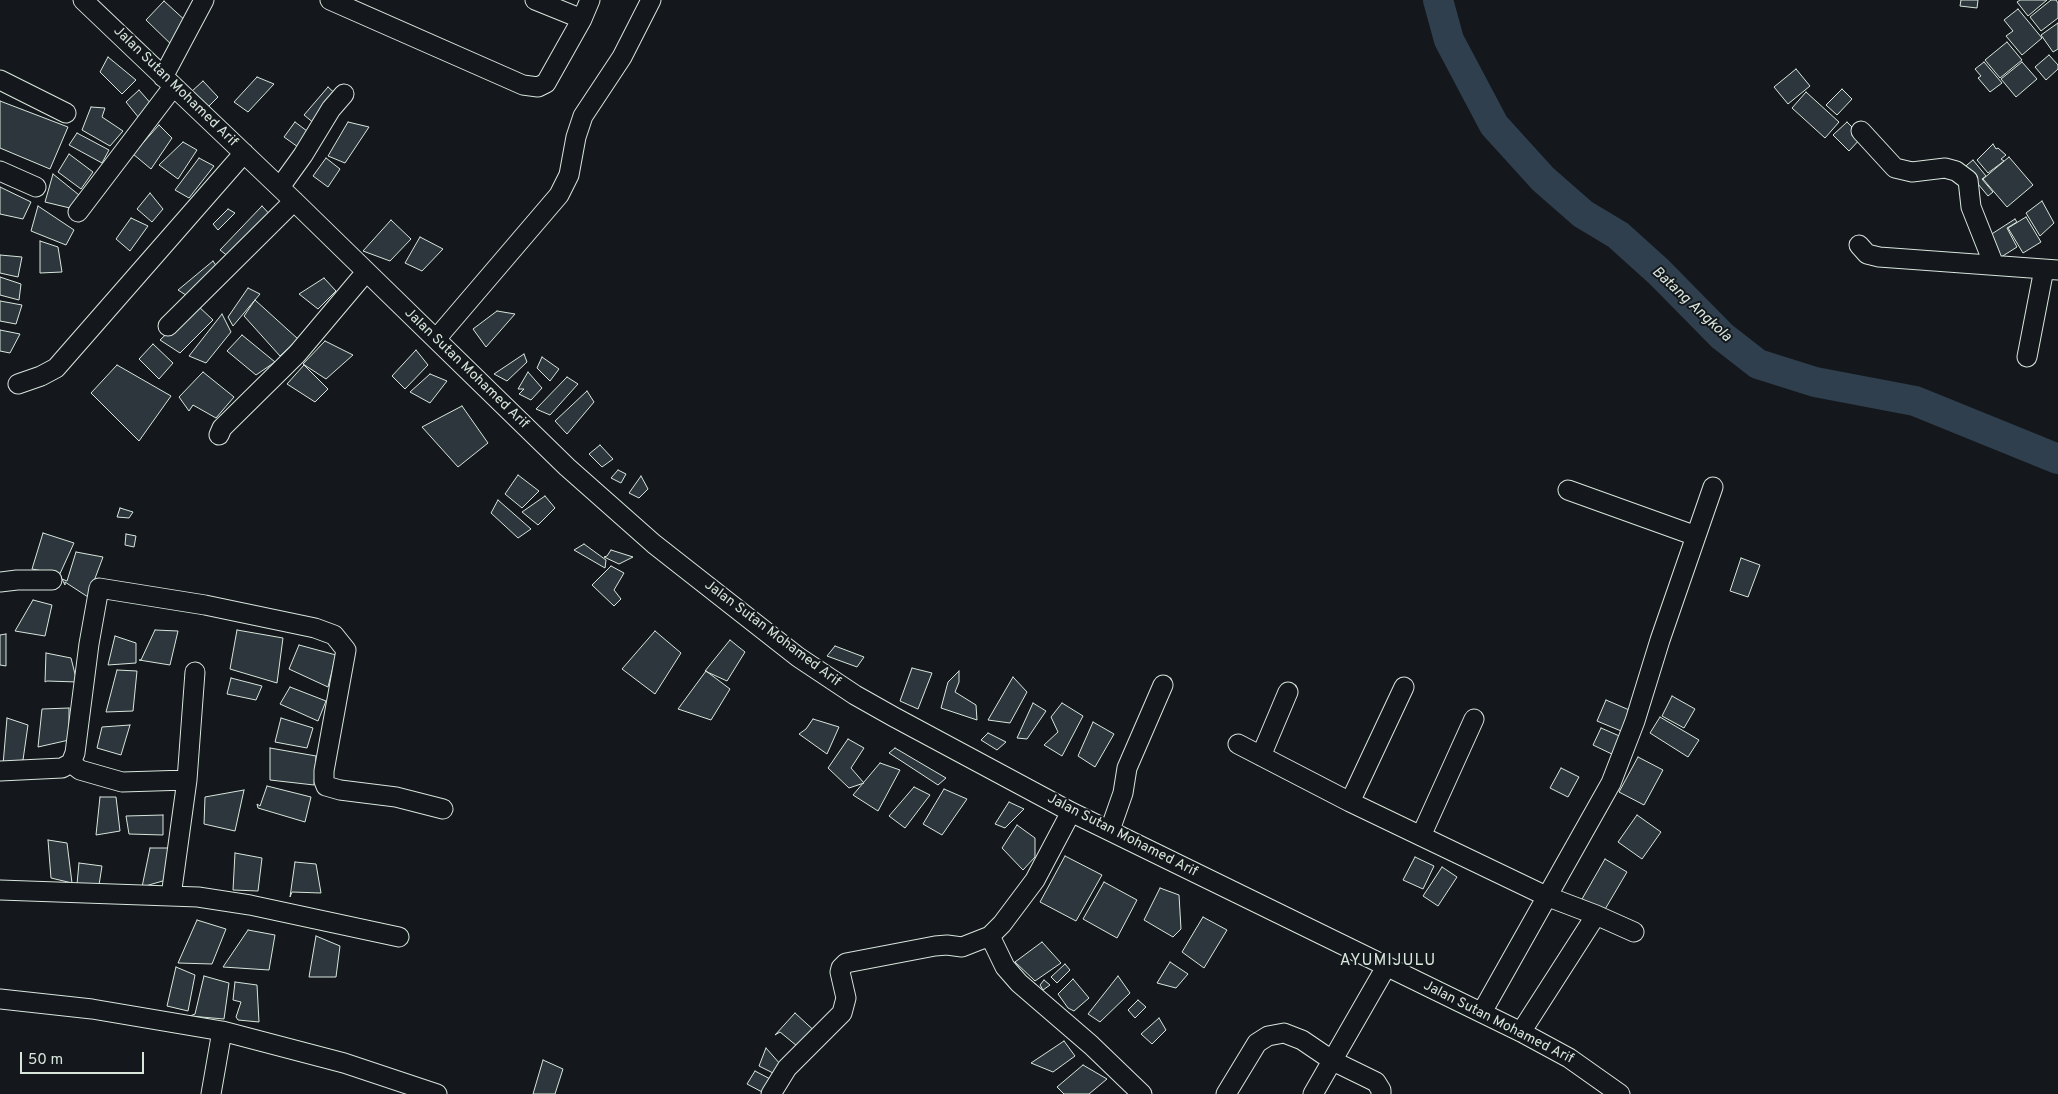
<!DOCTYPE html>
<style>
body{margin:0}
#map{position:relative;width:2058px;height:1094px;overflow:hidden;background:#14181c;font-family:Overpass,sans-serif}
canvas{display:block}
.scale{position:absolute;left:20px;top:1052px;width:124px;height:22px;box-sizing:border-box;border:2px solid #d8e6dc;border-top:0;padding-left:6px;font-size:15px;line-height:18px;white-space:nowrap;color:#d8e6dc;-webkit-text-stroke:4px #14181c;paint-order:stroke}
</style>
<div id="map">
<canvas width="2058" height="1094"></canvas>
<div class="scale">50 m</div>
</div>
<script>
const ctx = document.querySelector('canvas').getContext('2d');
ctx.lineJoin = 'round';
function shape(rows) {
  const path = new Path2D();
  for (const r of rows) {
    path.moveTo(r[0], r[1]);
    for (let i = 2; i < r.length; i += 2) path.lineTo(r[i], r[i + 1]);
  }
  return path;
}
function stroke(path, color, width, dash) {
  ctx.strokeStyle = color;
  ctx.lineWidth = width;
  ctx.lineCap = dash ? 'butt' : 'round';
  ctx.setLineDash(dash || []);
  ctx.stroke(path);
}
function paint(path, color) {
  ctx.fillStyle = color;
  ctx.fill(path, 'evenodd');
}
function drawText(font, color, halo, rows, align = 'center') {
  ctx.font = font + ' Overpass,sans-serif';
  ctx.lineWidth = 4;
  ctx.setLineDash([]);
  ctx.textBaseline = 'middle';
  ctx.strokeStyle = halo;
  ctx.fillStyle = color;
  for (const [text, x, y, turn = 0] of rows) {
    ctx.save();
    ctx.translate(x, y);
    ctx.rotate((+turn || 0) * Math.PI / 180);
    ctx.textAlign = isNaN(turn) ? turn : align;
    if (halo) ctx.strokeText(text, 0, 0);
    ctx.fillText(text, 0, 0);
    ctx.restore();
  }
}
const river = shape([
 [1438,0,1449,40,1494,125,1543,179,1583,214,1618,235,1659,272,1722,336,1758,364,1815,382,1915,401,2058,459]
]);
const building = shape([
 [1961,0,1978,0,1977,8,1960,6,1961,0],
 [2020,0,2047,0,2028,16,2017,2,2020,0],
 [2051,0,2056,0,2058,3,2058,18,2041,31,2030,17,2051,0],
 [164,1,188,23,177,50,146,20,164,1],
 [2018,9,2042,38,2022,55,2006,36,2013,31,2004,20,2018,9],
 [2058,23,2058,49,2053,52,2041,35,2058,23],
 [2007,42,2022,60,2000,78,1985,60,2007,42],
 [2049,55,2058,65,2058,69,2046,80,2035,67,2049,55],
 [108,57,136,80,122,94,100,72,108,57],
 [1984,62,2002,83,1990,92,1978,78,1981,76,1975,69,1984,62],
 [2022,62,2037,79,2016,97,2001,79,2022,62],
 [1796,69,1810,86,1788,104,1774,87,1796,69],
 [257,77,274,84,248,112,234,102,257,77],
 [203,81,218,97,207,108,191,92,203,81],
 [328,87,338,96,315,124,304,115,328,87],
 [1842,89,1852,99,1837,115,1826,105,1842,89],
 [139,90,153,106,139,118,126,102,139,90],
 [1806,92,1839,122,1825,138,1792,108,1806,92],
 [0,101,68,127,50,169,0,148,0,101],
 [91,107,105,108,102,117,123,131,110,146,82,130,91,107],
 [295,122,311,134,305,152,284,137,295,122],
 [348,122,369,127,345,163,328,156,348,122],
 [1847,122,1862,137,1849,151,1833,135,1847,122],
 [159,125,172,138,151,169,133,154,159,125],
 [77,133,109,150,102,163,69,145,77,133],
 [183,142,197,150,178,179,159,165,183,142],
 [1993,144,1996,149,1998,148,2006,155,2001,159,2004,161,1988,173,1977,160,1993,144],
 [69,154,93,172,81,189,58,172,69,154],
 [2009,157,2033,185,2007,207,1983,179,2009,157],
 [199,158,214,166,189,198,175,190,199,158],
 [326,158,340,169,328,187,313,176,326,158],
 [1973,160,1986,176,1982,179,1993,192,1988,196,1969,173,1961,170,1973,160],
 [53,174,79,195,74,209,45,202,53,174],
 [0,187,31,202,23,219,0,214,0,187],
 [150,193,163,209,152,222,137,209,150,193],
 [2042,201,2054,223,2040,236,2026,213,2042,201],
 [38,206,74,230,66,245,31,231,38,206],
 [262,206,275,220,234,261,220,250,262,206],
 [228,209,235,213,218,230,213,224,228,209],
 [2026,217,2041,242,2023,253,2008,228,2026,217],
 [131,218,148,226,130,251,116,239,131,218],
 [2015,219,2017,222,2007,228,2017,247,1998,259,1987,237,2015,219],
 [391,220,411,239,390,261,363,251,391,220],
 [420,237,443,249,422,271,405,263,420,237],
 [40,241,58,247,62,272,40,273,40,241],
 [0,255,22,257,18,277,0,273,0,255],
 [213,261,221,273,192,299,178,290,213,261],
 [0,277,21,284,19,300,0,295,0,277],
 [324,278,336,291,318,309,299,294,324,278],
 [248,288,260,294,233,326,228,317,248,288],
 [255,300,298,339,280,356,244,316,255,300],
 [0,301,22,305,16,324,0,321,0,301],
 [197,305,213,320,180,353,160,340,197,305],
 [497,311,515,314,486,347,473,329,497,311],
 [222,314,231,332,206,363,189,356,222,314],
 [0,330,20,334,10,353,0,351,0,330],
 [242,335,275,362,256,375,227,351,242,335],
 [325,341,353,355,326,379,303,364,325,341],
 [153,344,173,363,159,379,139,359,153,344],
 [416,350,428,365,405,389,392,376,416,350],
 [524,354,527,362,507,381,494,374,524,354],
 [542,357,559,369,550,381,537,368,542,357],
 [117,365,171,396,139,441,91,393,117,365],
 [304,365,328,389,315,402,287,384,304,365],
 [203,372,234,397,216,418,193,405,189,411,179,397,203,372],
 [528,372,542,388,531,400,519,394,524,389,518,389,528,372],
 [430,374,447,381,430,403,410,392,430,374],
 [567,377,578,384,550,415,536,409,567,377],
 [587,391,594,402,567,434,555,421,587,391],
 [462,406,488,443,458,467,422,427,462,406],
 [600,445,613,459,602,467,589,454,600,445],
 [618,470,626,474,621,483,611,478,618,470],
 [518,475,539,491,522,508,505,494,518,475],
 [641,476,648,489,639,498,629,493,641,476],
 [545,496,555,508,538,525,522,512,545,496],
 [498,500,531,529,518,538,491,513,498,500],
 [120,508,133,512,129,518,117,517,120,508],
 [43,533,74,543,58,578,58,574,32,569,43,533],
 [126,534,136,536,134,547,125,545,126,534],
 [584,544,606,560,605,568,574,550,584,544],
 [611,550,633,557,619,564,604,557,607,556,611,550],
 [76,552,103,557,88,597,65,582,65,585,62,579,67,581,76,552],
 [1741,558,1760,565,1748,597,1730,591,1741,558],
 [611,566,624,573,614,590,621,599,614,606,592,585,611,566],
 [33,600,52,605,45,636,15,631,33,600],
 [155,630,178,631,170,665,139,660,141,660,155,630],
 [237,630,283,638,277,683,230,669,237,630],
 [655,631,681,653,655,694,622,669,655,631],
 [6,634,6,666,0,665,0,635,6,634],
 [115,636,136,643,136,663,108,665,115,636],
 [730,640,745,652,727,681,705,671,730,640],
 [299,645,336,655,328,687,289,669,299,645],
 [835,646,864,657,857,667,827,656,835,646],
 [46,653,71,658,77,682,47,681,45,682,46,653],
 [912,668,932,673,918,709,900,701,912,668],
 [117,670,137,671,133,711,106,712,117,670],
 [706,671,730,689,711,720,678,709,706,671],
 [959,671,959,682,955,692,976,705,977,720,941,708,948,682,959,671],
 [1013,677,1027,692,1010,723,988,720,1013,677],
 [231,678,262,686,256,700,227,694,231,678],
 [290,687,326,701,318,721,280,704,290,687],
 [1672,696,1695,709,1684,728,1662,716,1672,696],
 [1606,700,1634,712,1626,733,1597,721,1606,700],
 [1033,703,1046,711,1027,739,1017,738,1033,703],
 [1062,703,1083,716,1062,756,1044,745,1058,732,1051,717,1062,703],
 [69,708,69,740,38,747,42,709,69,708],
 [1660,717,1699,740,1688,757,1650,733,1660,717],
 [7,718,28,725,23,760,3,765,7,718],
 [281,718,313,728,307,748,275,742,281,718],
 [813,719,839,727,827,754,799,734,806,729,813,719],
 [1093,722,1114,734,1095,767,1078,756,1093,722],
 [130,725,121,755,97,748,102,727,130,725],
 [1601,728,1624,738,1616,756,1593,745,1601,728],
 [988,733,1006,742,997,750,981,740,988,733],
 [848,739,864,748,851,768,864,783,849,788,828,768,848,739],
 [270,748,316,756,314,785,270,780,270,748],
 [895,748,946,778,938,785,889,753,895,748],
 [1638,757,1663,770,1644,805,1619,792,1638,757],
 [880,763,900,770,878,811,853,795,880,763],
 [1561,768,1579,777,1568,797,1550,788,1561,768],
 [267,786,311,797,305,822,258,808,257,804,260,806,267,786],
 [914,787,930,795,905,828,889,816,914,787],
 [944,789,967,799,942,835,923,824,944,789],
 [244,790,235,831,204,824,205,797,244,790],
 [100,797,116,797,120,831,96,835,100,797],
 [1009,802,1024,809,1005,828,995,824,1009,802],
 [163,815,163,835,129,834,126,816,163,815],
 [1637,815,1661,832,1642,859,1618,842,1637,815],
 [1017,825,1035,838,1035,857,1023,870,1002,848,1017,825],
 [48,840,67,843,72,883,51,878,48,840],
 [150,848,169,848,166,880,142,887,150,848],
 [235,853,262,858,258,891,233,890,235,853],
 [1065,856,1102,875,1076,921,1040,902,1065,856],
 [1415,857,1434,866,1423,889,1403,880,1415,857],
 [1605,859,1627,872,1604,911,1582,899,1605,859],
 [295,862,316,864,321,893,292,892,290,897,295,862],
 [79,863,102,866,99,885,77,884,79,863],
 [1442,867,1457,877,1438,906,1423,896,1442,867],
 [1104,882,1137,900,1117,938,1083,919,1104,882],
 [1160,888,1179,895,1181,929,1173,937,1144,920,1160,888],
 [1203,917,1227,930,1204,968,1182,952,1203,917],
 [197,920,226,929,212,964,178,963,197,920],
 [248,930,275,935,269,970,223,967,248,930],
 [316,936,340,946,336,977,309,977,316,936],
 [1042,942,1061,963,1035,981,1015,962,1042,942],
 [1170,962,1188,974,1176,988,1157,983,1170,962],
 [1065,964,1070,970,1057,983,1051,977,1065,964],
 [176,967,195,975,188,1011,167,1006,176,967],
 [204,976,229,983,224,1019,190,1016,195,1014,204,976],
 [1118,976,1130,993,1100,1022,1088,1014,1118,976],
 [1073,979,1089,998,1074,1011,1068,1008,1058,994,1073,979],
 [1044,980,1050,985,1043,990,1040,985,1044,980],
 [235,982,257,985,259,1022,238,1020,236,1017,241,1002,233,1000,235,982],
 [1138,1000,1146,1007,1135,1018,1128,1010,1138,1000],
 [795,1013,819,1035,797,1046,780,1032,775,1035,795,1013],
 [1159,1018,1166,1030,1152,1044,1141,1034,1159,1018],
 [1064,1041,1075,1056,1053,1072,1031,1063,1064,1041],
 [766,1048,781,1065,775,1074,759,1066,766,1048],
 [543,1060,563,1069,555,1094,533,1094,543,1060],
 [1083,1065,1107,1079,1089,1094,1064,1094,1057,1087,1083,1065],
 [755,1071,774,1081,764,1093,747,1084,755,1071]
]);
const minor = shape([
 [83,0,294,201,567,467,654,544,798,657,855,695,894,717,1071,812,1521,1032,1569,1058,1620,1094],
 [330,0,523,85,538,87,546,83,582,19,590,0],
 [535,0,582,19],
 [163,77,204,0],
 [0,80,66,113],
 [1861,131,1895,168,1912,172,1945,168,1956,171,1968,180,1971,207,1994,265],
 [0,171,36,187],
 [280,187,303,155,331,109,344,94],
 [78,212,173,87],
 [1859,245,1867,254,1879,257,2058,270],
 [168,326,294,201],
 [436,339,559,195,569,175,576,137,583,116,622,57,651,0],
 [2027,357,2044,269],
 [18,384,41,376,56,368,244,153],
 [219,435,222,428,297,354,366,272],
 [1568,490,1696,536],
 [0,582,17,580,52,580],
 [1238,744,1350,802,1546,896,1596,915,1634,932],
 [1261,756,1288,692],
 [71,763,80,770,122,782,187,780],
 [0,771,62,768,71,763,75,753,89,644,99,588,205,605,315,628,334,635,346,650,324,771,324,781,326,786,340,790,396,797,443,809],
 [1350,802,1404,687],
 [1110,830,1123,793,1127,768,1163,685],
 [1421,836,1474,719],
 [0,890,198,897,250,905,399,937],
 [171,896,187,780,195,672],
 [990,936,1005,967,1019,983,1091,1045,1142,1094],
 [0,999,92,1009,222,1031,344,1063,437,1094],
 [1482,1012,1611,783,1635,721,1660,640,1713,487],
 [1521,1032,1596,915],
 [211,1094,222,1031],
 [771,1094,787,1068,842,1013,846,998,840,972,841,968,846,963,935,946,947,945,962,947,990,936,1002,924,1035,880,1071,812],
 [1226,1094,1257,1043,1268,1036,1284,1033,1302,1040,1333,1061,1376,1082,1381,1090,1381,1094],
 [1313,1094,1386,967]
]);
const streetNames = [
 ["Jalan Sutan Mohamed Arif",175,87,44],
 ["Jalan Sutan Mohamed Arif",466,369,44],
 ["Jalan Sutan Mohamed Arif",772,634,37],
 ["Jalan Sutan Mohamed Arif",1122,836,27],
 ["Jalan Sutan Mohamed Arif",1498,1023,27]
];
const waterNames = [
 ["Batang Angkola",1691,305,43]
];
const quarterNames = [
 ["AYUMIJULU",1388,962]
];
stroke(river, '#2f3f4d', 30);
paint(building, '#2c363c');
stroke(building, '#d8e6dc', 1);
stroke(minor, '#d8e6dc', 21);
stroke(minor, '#14181c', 19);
drawText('14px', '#d8e6dc', '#14181c', streetNames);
drawText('italic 15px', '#d8e6dc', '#14181c', waterNames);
ctx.letterSpacing = '1px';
drawText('16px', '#d8e6dc', '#14181c', quarterNames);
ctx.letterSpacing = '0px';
</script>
